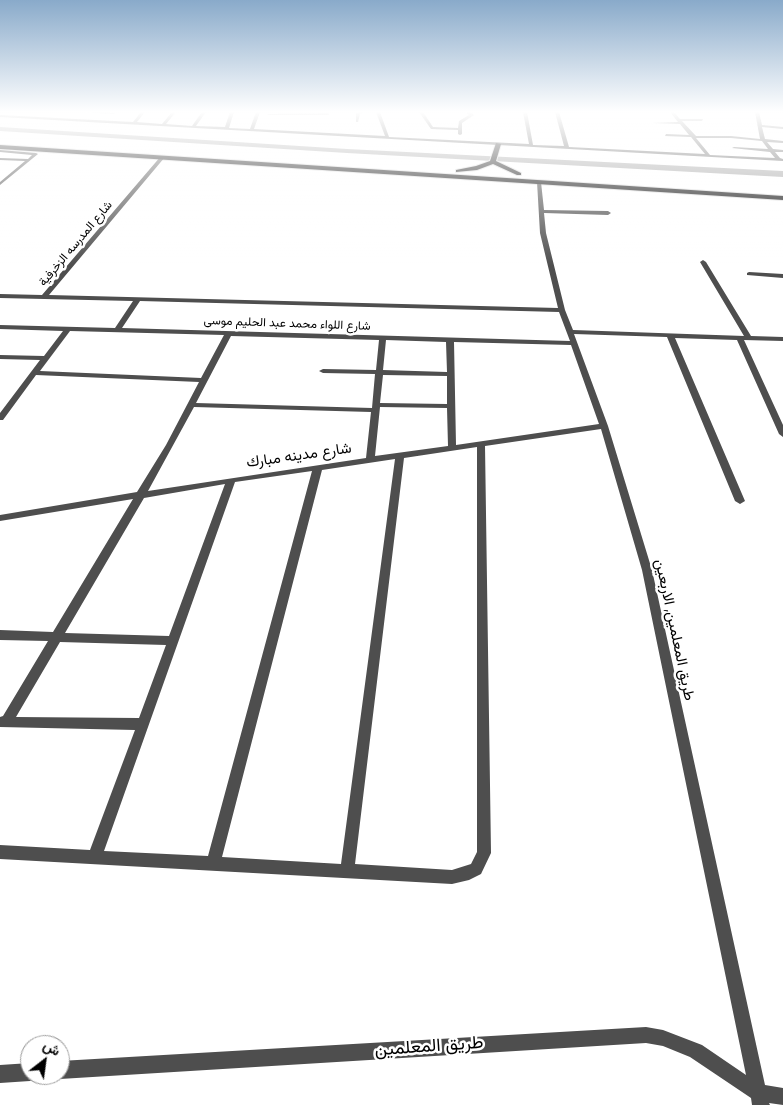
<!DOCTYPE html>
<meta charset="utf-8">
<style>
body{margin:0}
#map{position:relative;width:783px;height:1105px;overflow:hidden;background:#fff;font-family:Poppins,Vazirmatn,sans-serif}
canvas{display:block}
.north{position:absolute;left:20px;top:1035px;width:50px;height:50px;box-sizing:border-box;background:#fff;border:1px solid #999;border-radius:50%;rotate:30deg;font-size:14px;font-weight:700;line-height:20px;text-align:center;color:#000}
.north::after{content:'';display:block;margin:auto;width:18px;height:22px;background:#000;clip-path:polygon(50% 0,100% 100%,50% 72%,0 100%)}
</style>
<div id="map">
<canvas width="783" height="1105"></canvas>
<div class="north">ش</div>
</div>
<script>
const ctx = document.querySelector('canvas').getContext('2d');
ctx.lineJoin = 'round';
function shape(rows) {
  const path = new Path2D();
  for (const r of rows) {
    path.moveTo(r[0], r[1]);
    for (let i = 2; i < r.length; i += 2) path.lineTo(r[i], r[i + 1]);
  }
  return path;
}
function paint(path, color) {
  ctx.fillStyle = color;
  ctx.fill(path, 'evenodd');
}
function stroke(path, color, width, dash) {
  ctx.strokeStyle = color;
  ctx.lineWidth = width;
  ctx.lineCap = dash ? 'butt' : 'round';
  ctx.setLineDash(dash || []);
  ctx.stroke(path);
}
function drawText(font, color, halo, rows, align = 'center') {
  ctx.font = font + ' Poppins,Vazirmatn,sans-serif';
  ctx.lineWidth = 5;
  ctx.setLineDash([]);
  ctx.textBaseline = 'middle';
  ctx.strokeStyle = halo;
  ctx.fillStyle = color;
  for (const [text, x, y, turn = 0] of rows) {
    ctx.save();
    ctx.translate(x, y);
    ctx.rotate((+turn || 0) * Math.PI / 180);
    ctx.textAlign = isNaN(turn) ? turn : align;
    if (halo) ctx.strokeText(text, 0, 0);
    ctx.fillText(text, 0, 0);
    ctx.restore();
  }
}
const canal = shape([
 [0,127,347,149,783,171,783,177,347,153,0,131,0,127]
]);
const minor = shape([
 [83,112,107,112,115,113,113,114,83,112],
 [141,112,145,112,137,122,162,124,172,112,176,112,166,124,192,126,202,112,206,112,196,126,225,127,230,112,234,112,229,128,250,129,256,112,260,112,254,129,385,136,376,112,380,112,389,137,529,144,523,112,527,112,533,145,564,146,555,112,559,112,569,147,705,154,691,137,665,136,666,134,689,135,680,124,652,123,678,122,670,112,674,112,680,119,703,119,702,121,682,121,696,136,731,136,760,139,755,112,759,112,762,125,783,127,783,129,762,127,765,139,783,141,783,143,767,142,773,149,783,150,783,152,775,152,780,158,783,159,783,161,0,117,0,115,133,122,141,112],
 [696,138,731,138,762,141,768,149,734,147,732,148,770,152,775,158,710,155,696,138],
 [359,112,364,112,360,114,358,122,356,122,356,113,359,112],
 [419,112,423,112,433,127,458,128,459,121,469,115,466,112,470,112,474,115,462,123,462,134,460,135,458,134,458,130,431,129,419,112],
 [328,113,329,115,267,115,269,114,328,113],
 [0,150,36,153,38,154,0,185,0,182,25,161,0,160,0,158,28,159,32,155,0,152,0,150],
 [161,156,165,157,49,295,558,308,540,233,537,182,539,181,541,182,544,210,608,211,611,213,608,215,544,213,546,233,565,310,573,330,744,336,700,262,703,260,706,262,751,336,783,337,783,341,744,340,783,425,783,437,779,434,737,340,675,338,745,501,740,504,735,501,667,337,574,334,608,426,652,570,765,1085,783,1088,783,1105,769,1103,770,1105,752,1105,751,1098,690,1057,663,1046,646,1043,60,1079,54,1076,60,1075,60,1061,646,1027,663,1030,702,1045,746,1075,642,570,601,429,485,446,491,853,481,874,469,880,452,884,0,859,0,845,90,850,135,730,0,727,0,717,3,716,48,641,0,640,0,630,53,632,133,499,0,521,0,515,137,492,166,445,199,382,36,375,3,420,0,420,0,413,40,360,0,359,0,355,44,356,63,331,0,329,0,325,115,328,133,301,0,298,0,294,42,295,161,156],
 [140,301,559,312,570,341,122,328,140,301],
 [70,331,224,335,201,378,40,371,70,331],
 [231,336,379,340,376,370,323,369,319,371,323,373,375,374,372,408,196,403,231,336],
 [386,340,446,342,447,372,383,370,386,340],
 [454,342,571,345,599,424,456,445,454,342],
 [383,375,447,376,447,404,380,403,383,375],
 [194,407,371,412,366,458,148,491,194,407],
 [380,407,447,408,448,446,375,456,380,407],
 [477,447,477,852,471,864,452,870,355,864,404,458,477,447],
 [395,459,341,864,222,857,322,470,395,459],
 [312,471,208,856,104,851,235,482,312,471],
 [225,484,169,636,65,633,144,498,225,484],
 [60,642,166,645,139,718,16,717,60,642],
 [749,272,783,274,783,278,747,275,747,273,749,272],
 [30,1063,30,1075,37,1075,36,1078,30,1081,0,1083,0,1065,30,1063]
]);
const trunk = shape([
 [496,143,501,144,496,161,521,173,521,175,517,175,493,164,477,170,456,172,456,170,476,166,490,161,496,143],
 [0,145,783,196,783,200,0,149,0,145]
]);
const farStreetnames = [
 ["شارع المدرسه الزخرفية",76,244,-50],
 ["شارع اللواء محمد عبد الحليم موسى",287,324,2]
];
const streetNames = [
 ["شارع مدينه مبارك",299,456,-8],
 ["طريق المعلمين, الاربعين",674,630,78]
];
const nearStreetnames = [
 ["طريق المعلمين",429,1047,-4]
];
paint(canal, '#9c9c9c');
stroke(trunk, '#dbdbdb', 2);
paint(minor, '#4e4e4e');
paint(trunk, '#000');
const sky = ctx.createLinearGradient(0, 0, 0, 266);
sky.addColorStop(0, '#89aaca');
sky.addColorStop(0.42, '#fff');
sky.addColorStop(1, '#ffffff00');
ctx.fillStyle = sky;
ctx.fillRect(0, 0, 783, 266);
drawText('12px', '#000', '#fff', farStreetnames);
drawText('15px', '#000', '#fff', streetNames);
drawText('18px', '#000', '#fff', nearStreetnames);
</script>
